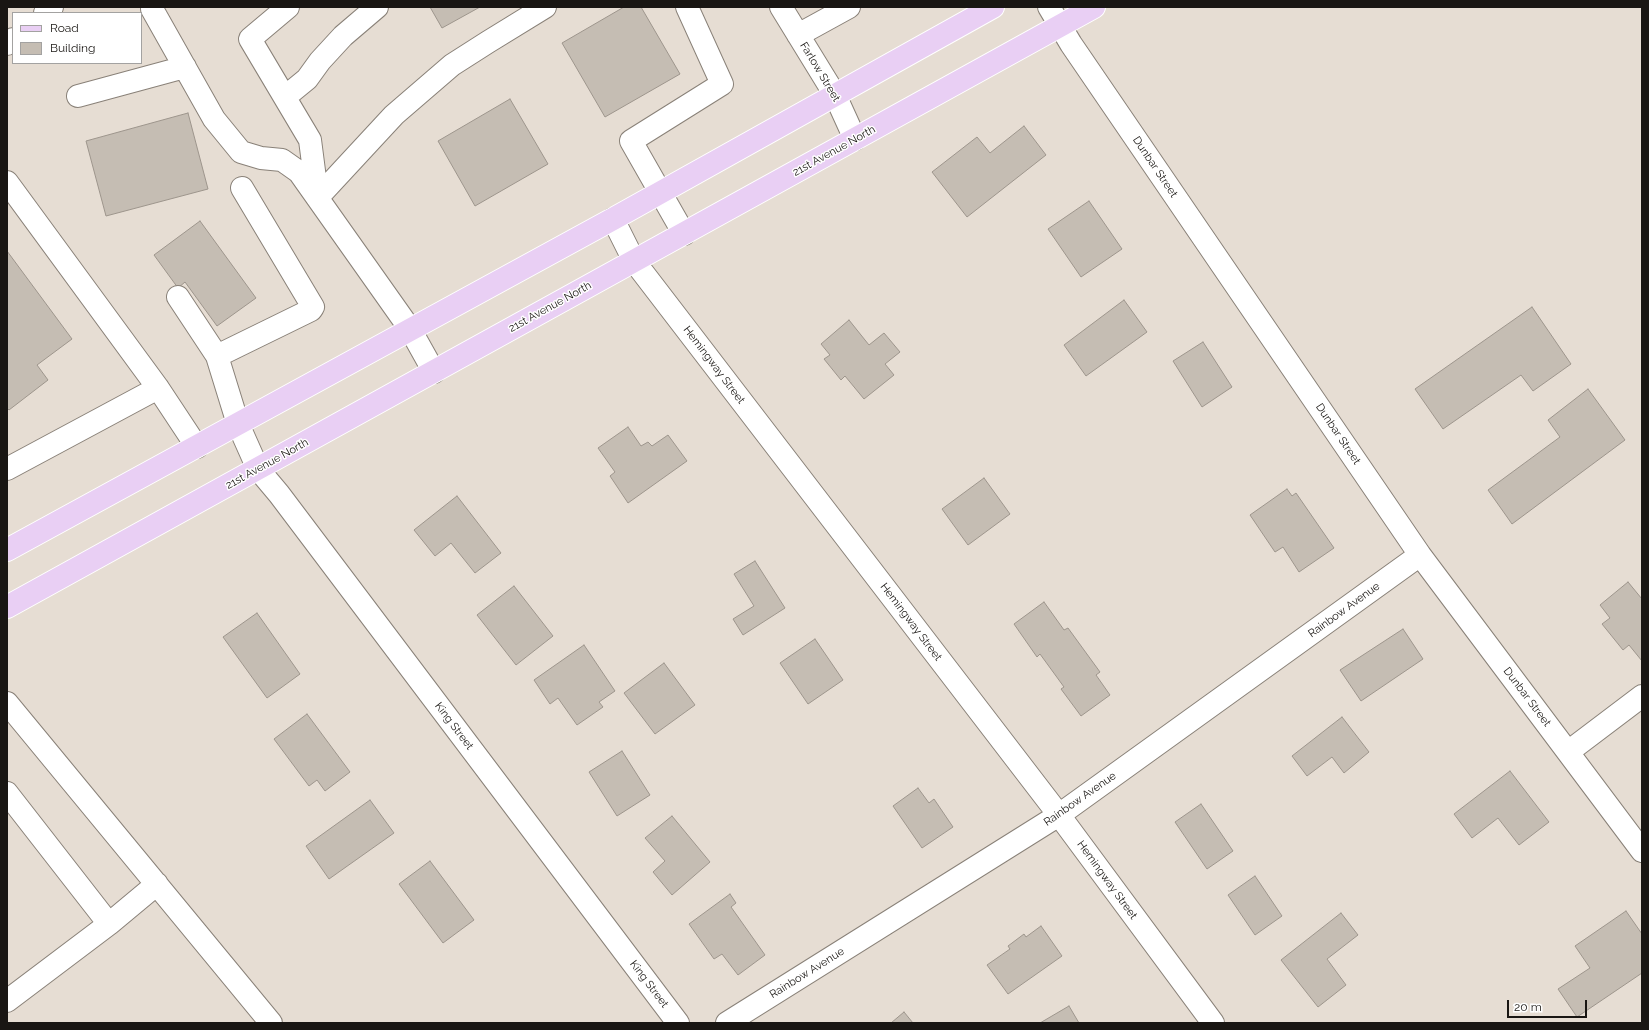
<!DOCTYPE html>
<style>
body{margin:0}
#map{position:relative;width:1649px;height:1030px;overflow:hidden;background:#e6ddd3;font-family:Raleway,sans-serif}
canvas{display:block}
.frame{position:absolute;inset:0;border:8px solid #191613;pointer-events:none}
.legend{position:absolute;left:12px;top:12px;width:130px;height:52px;box-sizing:border-box;background:#fff;border:1px solid #a3a2a1;margin:0;padding:5px 7px;list-style:none;font-size:12px;color:#191613}
.legend li{display:flex;align-items:center;gap:8px;height:20px}
.legend b{width:20px;border:1px solid #a3a2a1}
.scale{position:absolute;left:1507px;top:1000px;width:80px;height:18px;box-sizing:border-box;border:2px solid #191613;border-top:0;padding-left:5px;font-size:12px;line-height:14px;white-space:nowrap;color:#191613;-webkit-text-stroke:3px #fff;paint-order:stroke}
</style>
<div id="map">
<canvas width="1649" height="1030"></canvas>
<div class="frame"></div>
<ul class="legend">
<li><b style="height:5px;background:#e9cff4"></b>Road</li>
<li><b style="height:11px;background:#c5bdb3"></b>Building</li>
</ul>
<div class="scale">20 m</div>
</div>
<script>
const ctx = document.querySelector('canvas').getContext('2d');
ctx.lineJoin = 'round';
function paint(path, color) {
  ctx.fillStyle = color;
  ctx.fill(path, 'evenodd');
}
function shape(rows) {
  const path = new Path2D();
  for (const r of rows) {
    path.moveTo(r[0], r[1]);
    for (let i = 2; i < r.length; i += 2) path.lineTo(r[i], r[i + 1]);
  }
  return path;
}
function stroke(path, color, width, dash) {
  ctx.strokeStyle = color;
  ctx.lineWidth = width;
  ctx.lineCap = dash ? 'butt' : 'round';
  ctx.setLineDash(dash || []);
  ctx.stroke(path);
}
function drawText(font, color, halo, rows, align = 'center') {
  ctx.font = font + ' Raleway,sans-serif';
  ctx.lineWidth = 3;
  ctx.setLineDash([]);
  ctx.textBaseline = 'middle';
  ctx.strokeStyle = halo;
  ctx.fillStyle = color;
  for (const [text, x, y, turn = 0] of rows) {
    ctx.save();
    ctx.translate(x, y);
    ctx.rotate((+turn || 0) * Math.PI / 180);
    ctx.textAlign = isNaN(turn) ? turn : align;
    if (halo) ctx.strokeText(text, 0, 0);
    ctx.fillText(text, 0, 0);
    ctx.restore();
  }
}
const building = shape([
 [430,7,480,7,442,28,430,7],
 [624,7,641,7,680,74,605,117,562,43,624,7],
 [510,99,548,164,475,206,438,141,510,99],
 [188,113,208,189,106,216,86,141,188,113],
 [1024,126,1046,155,967,217,932,172,977,137,990,153,1024,126],
 [1089,201,1122,249,1081,277,1048,229,1089,201],
 [200,221,256,298,217,326,185,282,178,288,154,255,200,221],
 [7,251,72,339,37,365,48,380,9,410,7,408,7,251],
 [1124,300,1147,332,1086,376,1064,345,1124,300],
 [1532,307,1571,364,1533,391,1521,375,1443,429,1415,389,1532,307],
 [849,320,869,345,884,333,900,352,885,364,894,375,864,399,845,376,841,380,824,359,830,355,821,344,849,320],
 [1203,342,1232,387,1202,407,1173,361,1203,342],
 [1588,389,1625,440,1512,524,1488,490,1560,437,1548,420,1588,389],
 [628,427,641,446,648,442,652,446,668,435,687,461,628,503,610,476,615,472,598,448,628,427],
 [984,478,1010,514,968,545,942,509,984,478],
 [1287,489,1292,496,1296,493,1334,548,1299,572,1283,547,1275,552,1250,515,1287,489],
 [457,496,501,553,475,573,451,543,435,556,414,530,457,496],
 [755,561,785,608,743,635,733,619,754,606,734,574,755,561],
 [1628,582,1642,599,1642,661,1629,645,1623,650,1602,624,1610,618,1600,605,1628,582],
 [514,586,553,636,516,665,477,615,514,586],
 [1044,602,1064,630,1068,628,1100,672,1096,675,1110,695,1081,716,1061,689,1064,687,1040,654,1037,657,1014,624,1044,602],
 [257,613,300,674,267,698,223,637,257,613],
 [1403,629,1423,659,1361,701,1340,670,1403,629],
 [815,639,843,680,808,704,780,663,815,639],
 [584,645,615,691,599,702,603,707,577,725,558,698,550,704,534,680,584,645],
 [664,663,695,705,655,734,624,693,664,663],
 [307,714,350,772,325,791,317,780,309,786,274,739,307,714],
 [1342,717,1369,752,1344,773,1332,757,1307,776,1292,756,1342,717],
 [622,751,650,795,617,816,589,772,622,751],
 [1510,771,1549,822,1519,845,1498,818,1472,838,1454,814,1510,771],
 [918,788,929,803,934,799,953,827,922,848,893,806,918,788],
 [370,800,394,833,329,879,306,846,370,800],
 [1201,804,1233,851,1207,869,1175,822,1201,804],
 [672,816,710,862,672,895,653,872,665,861,645,838,672,816],
 [430,861,474,920,443,943,399,884,430,861],
 [1255,876,1282,916,1255,935,1228,895,1255,876],
 [730,894,736,903,731,907,765,955,738,975,722,954,714,959,689,924,730,894],
 [1626,911,1642,934,1642,973,1577,1017,1558,989,1590,968,1575,946,1626,911],
 [1341,913,1358,935,1327,959,1346,985,1318,1007,1281,960,1341,913],
 [1041,926,1062,956,1008,994,987,965,1010,949,1008,946,1024,934,1026,937,1041,926],
 [1069,1006,1079,1023,1040,1023,1069,1006],
 [904,1012,913,1023,891,1023,904,1012]
]);
const minor = shape([
 [288,7,250,39,310,140,317,194],
 [781,7,835,95,855,139],
 [1049,7,1071,44,1420,555,1642,851],
 [152,9,214,119,241,152,261,158,282,160,299,172,410,329,434,372],
 [45,13,52,7],
 [798,35,849,7],
 [7,44,13,39],
 [78,96,185,67],
 [285,97,307,79,320,61,343,36,377,7],
 [7,182,158,388,197,447],
 [242,188,313,307,311,310,217,356,238,424,258,469,279,494,678,1023],
 [318,197,394,115,452,65,488,42,545,7],
 [613,219,634,261,1059,815,1213,1023],
 [684,234,631,141,722,84,687,7],
 [178,297,217,356],
 [7,469,158,388],
 [7,703,271,1023],
 [1568,752,1642,696],
 [7,793,109,924,7,1001],
 [109,924,157,884],
 [727,1023,1059,815,1420,555]
]);
const major = shape([
 [7,550,613,219,993,7],
 [7,607,1094,7]
]);
const streetNames = [
 ["Farlow Street",820,72,59],
 ["21st Avenue North",834,151,-29],
 ["Dunbar Street",1155,167,56],
 ["21st Avenue North",550,307,-29],
 ["Hemingway Street",714,365,53],
 ["Dunbar Street",1338,434,56],
 ["21st Avenue North",267,464,-29],
 ["Rainbow Avenue",1344,610,-36],
 ["Hemingway Street",911,622,53],
 ["Dunbar Street",1527,697,53],
 ["King Street",454,726,53],
 ["Rainbow Avenue",1080,799,-35],
 ["Hemingway Street",1107,880,54],
 ["Rainbow Avenue",807,973,-32],
 ["King Street",649,984,53]
];
paint(building, '#c5bdb3');
stroke(building, '#9d958c', 1);
stroke(minor, '#898178', 24);
stroke(major, '#fff', 24);
stroke(minor, '#fff', 22);
stroke(major, '#e9cff4', 22);
drawText('11px', '#191613', '#fff', streetNames);
</script>
